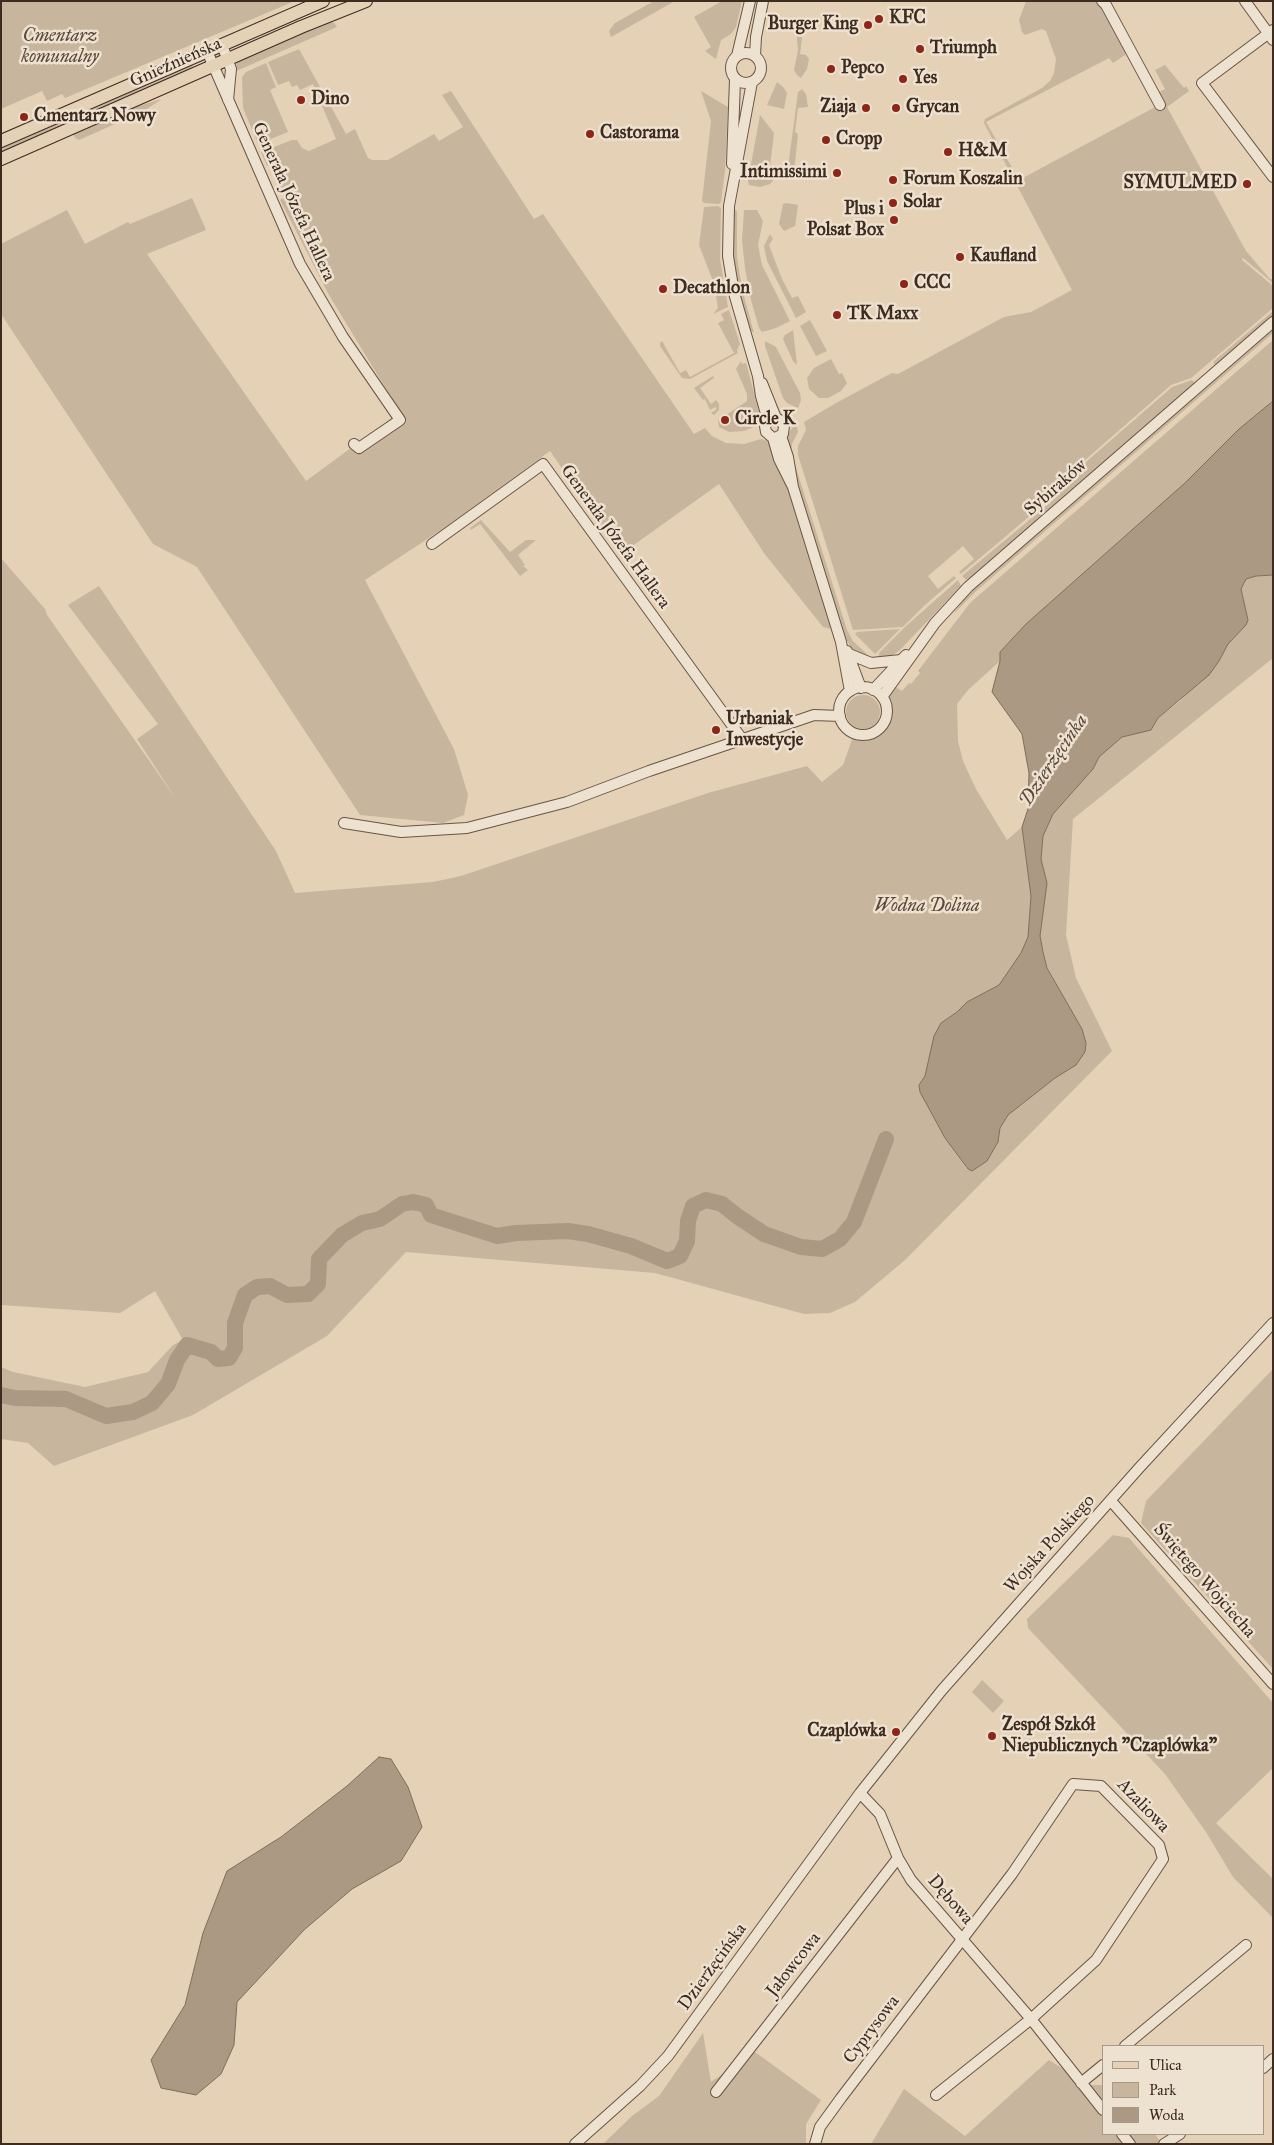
<!DOCTYPE html>
<meta charset="utf-8">
<style>
body{margin:0}
#map{position:relative;width:1274px;height:2145px;overflow:hidden;background:#e4d1b6;font-family:"IM FELL Great Primer",serif}
canvas{display:block}
.frame{position:absolute;inset:0;border:2px solid #3f2c21;pointer-events:none}
.legend{position:absolute;left:1102px;top:2045px;width:162px;height:90px;box-sizing:border-box;background:#ede1d0;border:1px solid #a7998a;margin:0;padding:6px 9px;list-style:none;font-size:15px;color:#3f2c21}
.legend li{display:flex;align-items:center;gap:10px;height:25px}
.legend b{width:25px;border:1px solid #a7998a}
</style>
<div id="map">
<canvas width="1274" height="2145"></canvas>
<div class="frame"></div>
<ul class="legend">
<li><b style="height:6px;background:#e4d1b6"></b>Ulica</li>
<li><b style="height:14px;background:#c8b59d"></b>Park</li>
<li><b style="height:14px;background:#ac9983"></b>Woda</li>
</ul>
</div>
<script>
const ctx = document.querySelector('canvas').getContext('2d');
ctx.lineJoin = 'round';
function paint(path, color) {
  ctx.fillStyle = color;
  ctx.fill(path, 'evenodd');
}
function shape(rows) {
  const path = new Path2D();
  for (const r of rows) {
    if (r.length === 3) {
      path.moveTo(r[0] + r[2], r[1]);
      path.arc(r[0], r[1], r[2], 0, 2 * Math.PI);
      continue;
    }
    path.moveTo(r[0], r[1]);
    for (let i = 2; i < r.length; i += 2) path.lineTo(r[i], r[i + 1]);
  }
  return path;
}
function stroke(path, color, width, dash) {
  ctx.strokeStyle = color;
  ctx.lineWidth = width;
  ctx.lineCap = dash ? 'butt' : 'round';
  ctx.setLineDash(dash || []);
  ctx.stroke(path);
}
function drawText(font, color, halo, rows, align = 'center') {
  ctx.font = font + ' "IM FELL Great Primer",serif';
  ctx.lineWidth = 5;
  ctx.setLineDash([]);
  ctx.textBaseline = 'middle';
  ctx.strokeStyle = halo;
  ctx.fillStyle = color;
  for (const [text, x, y, turn = 0] of rows) {
    ctx.save();
    ctx.translate(x, y);
    ctx.rotate((+turn || 0) * Math.PI / 180);
    ctx.textAlign = isNaN(turn) ? turn : align;
    if (halo) ctx.strokeText(text, 0, 0);
    ctx.fillText(text, 0, 0);
    ctx.restore();
  }
}
const green = shape([
 [1,1,295,1,65,98,62,94,47,101,42,91,1,109],
 [654,1,675,1,611,37,609,31,615,23],
 [722,1,742,1,736,27,731,34,721,40,716,59,705,51,711,47,694,17],
 [1026,1,1099,1,1126,47,1125,55,1113,63,1109,58,986,122,1019,180,1161,104,1159,92,1165,89,1155,70,1165,65,1184,88,1186,86,1189,91,1167,107,1246,251,1270,279,1273,279,1273,283,1243,258,1242,260,1273,286,1273,308,1191,378,1171,385,1084,461,1050,499,961,574,959,572,974,559,963,546,928,576,938,589,954,576,956,578,925,605,903,627,853,630,798,455,798,446,806,430,804,422,836,403,892,373,898,374,1004,317,1031,312,1072,290,984,123,985,119,1042,88,1050,81,1054,73,1056,59,1046,31,1042,29,1025,35,1022,32,1019,20],
 [328,21,334,23,337,27,234,72,237,62],
 [796,29,803,30,800,54,806,55,809,59,807,69,801,78,797,75,794,70,798,50],
 [299,49,346,134,355,129,368,158,372,160,388,160,434,134,439,141,463,127,442,95,451,91,534,219,543,214,694,434,705,428,712,436,726,443,744,444,761,439,769,441,772,445,786,482,832,629,823,627,764,553,719,484,621,554,550,451,444,528,365,580,454,749,468,795,464,815,443,823,360,815,197,567,153,544,1,314,1,244,67,210,85,244,128,222,130,224,192,198,206,230,147,254,306,481,400,412,329,295,280,200,284,197,270,165,267,166,261,152,292,140,297,140,302,148,309,151,336,139,313,84,300,90,297,85,292,87,289,81,278,85,268,62],
 [266,63,276,87,270,90,288,132,258,144,243,108,242,77,246,72],
 [192,64,194,69,69,124,67,118],
 [777,82,784,88,787,93,784,109,767,105],
 [802,89,806,94,808,107,798,108,795,132,798,134,794,173,787,175,798,92],
 [701,91,728,107,725,171,721,202,719,204,704,203,702,201,711,121],
 [162,99,142,112,79,140,75,138,73,133,128,109],
 [760,115,774,133,769,175,775,178,770,184,760,187,749,185,748,181],
 [61,120,64,126,1,154,1,146],
 [786,203,798,205,795,226,784,231,779,224,783,204],
 [704,207,718,206,721,208,720,259,728,307,713,314,718,308,716,296,718,294,699,245],
 [734,209,737,211,737,257,742,289,754,333,749,328,738,290,733,258],
 [744,210,757,210,763,221,758,245,762,265,790,321,776,328,762,332,759,328,751,300,745,268,742,240],
 [770,234,773,239,769,245,782,279,792,298,798,296,806,312,796,318,767,261,764,246],
 [729,310,740,344,737,350,738,353,690,379,682,378,660,346,660,343,662,341,680,373,686,370,690,377,734,353,718,323,724,320,721,314],
 [1273,311,1273,316,1215,365,1213,362],
 [810,320,827,351,816,356,800,326],
 [1273,329,1273,333,974,593,953,615,968,593],
 [793,330,797,364,797,365,793,361,783,339,785,335],
 [1273,340,1273,401,1239,429,1186,482,1026,624,1000,652,1000,661,968,690,957,704,958,741,963,761,976,789,1007,840,1022,827,1031,896,1028,937,1021,953,999,985,967,1002,957,1012,941,1023,925,1076,919,1085,920,1092,945,1138,967,1169,972,1171,987,1161,998,1142,1000,1128,1008,1115,1055,1078,1075,1065,1085,1052,1086,1043,1082,1029,1047,967,1043,952,1040,936,1047,883,1041,859,1043,836,1053,814,1093,769,1099,757,1122,737,1151,729,1158,718,1180,701,1219,661,1228,644,1248,620,1241,589,1246,579,1256,576,1273,575,1273,658,1073,819,1066,935,1076,978,1112,1051,905,1260,855,1302,830,1313,804,1314,655,1273,406,1252,327,1336,193,1415,54,1466,28,1443,1,1439,1,1367,13,1372,85,1387,148,1372,173,1345,183,1340,155,1291,120,1313,1,1305,1,558,45,609,47,615,176,799,137,739,158,724,68,605,99,586,276,851,295,893,433,882,461,876,708,793,807,766,822,782,843,765,853,737,868,738,882,731,889,716,889,694,894,686,902,691,909,683,911,684,920,673,918,671,970,603],
 [765,341,776,347,800,393,801,400,798,408,787,403,783,398,765,346],
 [831,359,839,374,842,373,847,383,841,391,828,398,819,398,809,389,807,378,814,368],
 [741,361,742,364,746,363,759,411,762,410,762,419,756,426,744,431,729,432,719,427,718,421,720,418,725,425,730,422,726,415,747,401,747,394,736,369],
 [713,376,714,378,700,388,711,404,716,400,719,404,719,410,714,415,711,413,717,409,715,407,710,410,705,399,703,400,694,388],
 [1192,380,1195,383,968,580,965,579,962,576,1052,501,1086,462,1172,387],
 [797,426,798,432,792,444,791,452,847,630,853,641,870,657,854,651,845,638,794,475,786,437,792,428],
 [481,520,510,552,526,540,536,540,518,555,525,565,523,566,528,570,520,576,480,524,471,530,470,528],
 [958,580,961,586,899,651,887,658,879,660,879,653,906,626],
 [900,629,875,654,855,634,857,632],
 [863,712,17],
 [1273,1369,1273,1669,1141,1523,1146,1501],
 [1113,1535,1129,1538,1273,1703,1273,1768,1216,1823,1273,1879,1273,1918,1233,1877,1206,1832,1165,1774,1028,1628,1027,1619],
 [982,1680,1004,1701,993,1713,972,1692],
 [703,2033,711,2082,755,2052,821,2100,806,2124,806,2144,603,2144,632,2116,659,2096],
 [1049,2060,1089,2085,1103,2085,1103,2134,1155,2134,1162,2144,871,2144,904,2089,965,2136]
]);
const water = shape([
 [1273,401,1273,575,1256,576,1246,579,1241,589,1248,620,1246,625,1228,644,1219,661,1209,675,1158,718,1151,730,1122,737,1099,757,1093,769,1053,814,1043,836,1041,859,1047,883,1040,936,1043,952,1047,968,1082,1029,1086,1043,1085,1052,1076,1065,1055,1078,1008,1115,1000,1128,998,1142,987,1161,972,1171,968,1169,945,1138,920,1092,919,1085,925,1076,934,1036,941,1023,957,1012,967,1002,999,985,1021,953,1028,937,1031,896,1022,827,1028,809,1029,773,1022,734,992,692,1000,661,1000,652,1026,624,1186,482,1239,429,1273,401],
 [379,1757,391,1759,408,1787,422,1827,401,1861,352,1889,304,1930,237,2002,234,2045,221,2074,196,2095,161,2088,151,2060,185,2005,203,1933,227,1871,281,1837,347,1786,379,1757]
]);
const river = shape([
 [1,1395,15,1398,66,1399,106,1416,133,1412,152,1403,168,1384,177,1360,187,1345,211,1352,218,1359,229,1358,235,1348,235,1323,245,1295,257,1287,270,1286,287,1295,308,1294,318,1284,319,1259,342,1235,362,1223,380,1219,402,1204,413,1202,426,1205,431,1215,497,1236,516,1233,568,1231,588,1234,631,1246,667,1261,680,1256,687,1241,688,1221,693,1206,706,1200,722,1204,737,1216,764,1234,801,1247,822,1249,840,1239,854,1222,886,1139]
]);
const minor = shape([
 [1102,1,1106,5,1160,105],
 [1245,1,1273,40],
 [1273,30,1202,83,1273,177],
 [222,45,231,69,228,100],
 [207,51,300,264,343,337,400,420,359,448,354,444],
 [746,68,15],
 [737,56,750,1],
 [755,56,756,37,763,1],
 [752,82,729,206,728,256,734,293,758,376,761,396,768,421,765,426,766,432,773,438,779,459,793,487],
 [732,164,735,79],
 [762,383,776,418,781,421,784,426,783,434,777,437],
 [781,436,788,457,793,487,841,642,850,691],
 [432,544,543,464,742,739],
 [847,651,861,688],
 [849,654,871,663,901,660],
 [863,711,24],
 [873,690,906,655],
 [882,697,935,623,968,587,1273,322],
 [344,823,401,832,467,828,567,802,649,771,814,715,840,716],
 [1111,1501,1273,1684],
 [860,1793,880,1814,898,1858,911,1880,1031,2019,1103,2110],
 [1125,2046,1246,1945],
 [1263,2068,1273,2059],
 [1081,2083,1103,2065],
 [716,2092,898,1858],
 [1122,2134,1130,2144],
 [575,2144,640,2086,668,2056,860,1793,942,1690,1140,1467,1273,1323],
 [815,2144,820,2127,841,2098,1012,1874,1073,1784,1101,1786,1159,1845,1163,1859,1096,1960,1031,2019,936,2095],
 [1164,2144,1180,2134]
]);
const major = shape([
 [1,141,323,1],
 [1,159,301,27,366,1]
]);
const markers = [
 [879,19,5,"#8f2418"],
 [868,25,5,"#8f2418"],
 [920,49,5,"#8f2418"],
 [831,69,5,"#8f2418"],
 [903,79,5,"#8f2418"],
 [301,100,5,"#8f2418"],
 [866,108,5,"#8f2418"],
 [896,108,5,"#8f2418"],
 [24,117,5,"#8f2418"],
 [590,134,5,"#8f2418"],
 [826,140,5,"#8f2418"],
 [948,152,5,"#8f2418"],
 [837,173,5,"#8f2418"],
 [893,180,5,"#8f2418"],
 [1247,184,5,"#8f2418"],
 [893,203,5,"#8f2418"],
 [894,220,5,"#8f2418"],
 [960,257,5,"#8f2418"],
 [904,284,5,"#8f2418"],
 [663,289,5,"#8f2418"],
 [837,315,5,"#8f2418"],
 [725,420,5,"#8f2418"],
 [716,730,5,"#8f2418"],
 [896,1732,5,"#8f2418"],
 [992,1736,5,"#8f2418"]
];
const poiNames = [
 ["KFC",889,19],
 ["Burger King",858,25,"right"],
 ["Triumph",930,49],
 ["Pepco",841,69],
 ["Yes",913,79],
 ["Dino",311,100],
 ["Ziaja",856,108,"right"],
 ["Grycan",906,108],
 ["Cmentarz Nowy",34,117],
 ["Castorama",600,134],
 ["Cropp",836,140],
 ["H&M",958,152],
 ["Intimissimi",827,173,"right"],
 ["Forum Koszalin",903,180],
 ["SYMULMED",1237,184,"right"],
 ["Solar",903,203],
 ["Plus i",884,210,"right"],
 ["Polsat Box",884,231,"right"],
 ["Kaufland",970,257],
 ["CCC",914,284],
 ["Decathlon",673,289],
 ["TK Maxx",847,315],
 ["Circle K",735,420],
 ["Urbaniak",726,720],
 ["Inwestycje",726,741],
 ["Zespół Szkół",1002,1726],
 ["Niepublicznych \"Czaplówka\"",1002,1747],
 ["Czaplówka",886,1732,"right"]
];
const parkNames = [
 ["Cmentarz",60,37],
 ["komunalny",60,58],
 ["Wodna Dolina",927,907]
];
const streetNames = [
 ["Gnieźnieńska",176,63,-24],
 ["Generała Józefa Hallera",293,202,65],
 ["Sybiraków",1056,488,-41],
 ["Generała Józefa Hallera",615,537,54],
 ["Wojska Polskiego",1050,1544,-48],
 ["Świętego Wojciecha",1204,1581,49],
 ["Azaliowa",1143,1806,46],
 ["Dębowa",950,1900,49],
 ["Jałowcowa",794,1965,-52],
 ["Dzierżęcińska",713,1967,-54],
 ["Cyprysowa",872,2030,-53]
];
const waterNames = [
 ["Dzierżęcinka",1054,761,-56]
];
paint(green, '#c8b59d');
paint(water, '#ac9983');
stroke(water, '#806d5c', 1);
stroke(river, '#ac9983', 16);
stroke(minor, '#685546', 12);
stroke(major, '#3f2c21', 14);
stroke(minor, '#ede1d0', 10);
stroke(major, '#e4d1b6', 12);
for (const [x, y, r, color] of markers) {
  const dot = new Path2D();
  dot.arc(x, y, r, 0, 2 * Math.PI);
  ctx.fillStyle = color;
  ctx.fill(dot);
  stroke(dot, '#ede1d0', 2);
}
drawText('bold 18px', '#3f2c21', '#ede1d0', poiNames, 'left');
drawText('italic 18px', '#5a473a', '#ede1d0', parkNames);
drawText('18px', '#3f2c21', '#ede1d0', streetNames);
drawText('italic 19px', '#5a473a', '#ede1d0', waterNames);
</script>
